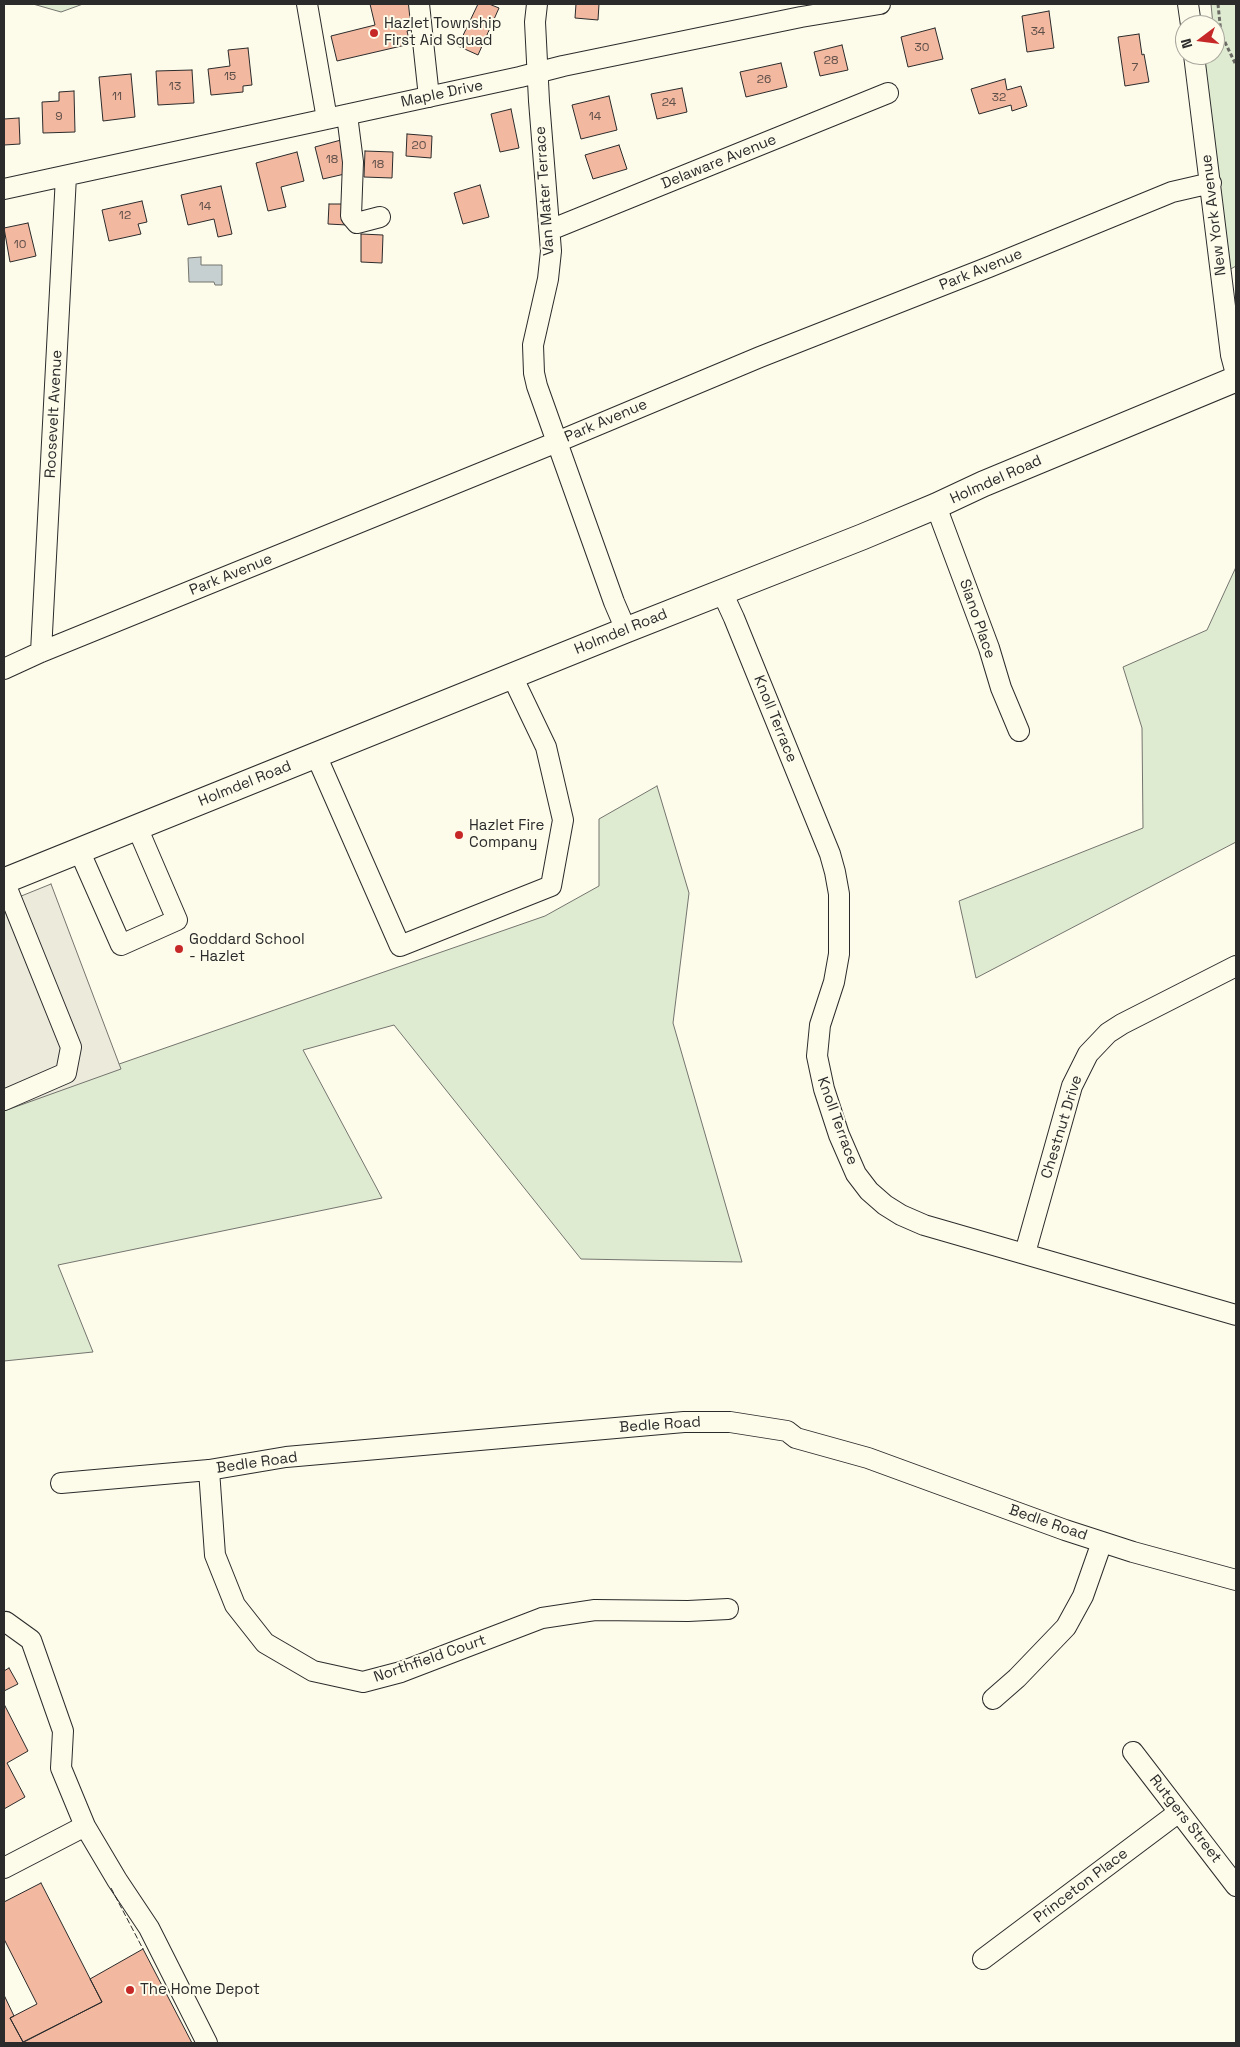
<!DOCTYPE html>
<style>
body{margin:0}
#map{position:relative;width:1240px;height:2047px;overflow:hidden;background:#fdfbea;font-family:"Space Grotesk",sans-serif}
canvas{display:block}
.frame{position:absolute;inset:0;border:5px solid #2b2b2b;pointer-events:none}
.north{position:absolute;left:1175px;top:15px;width:50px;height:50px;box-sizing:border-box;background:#fdfbea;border:1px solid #a9a89e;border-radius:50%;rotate:255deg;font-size:14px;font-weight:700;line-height:20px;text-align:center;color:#2b2b2b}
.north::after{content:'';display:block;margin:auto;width:18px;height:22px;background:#c62828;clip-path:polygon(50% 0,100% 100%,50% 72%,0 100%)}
</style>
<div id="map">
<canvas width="1240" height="2047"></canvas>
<div class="frame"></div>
<div class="north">N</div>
</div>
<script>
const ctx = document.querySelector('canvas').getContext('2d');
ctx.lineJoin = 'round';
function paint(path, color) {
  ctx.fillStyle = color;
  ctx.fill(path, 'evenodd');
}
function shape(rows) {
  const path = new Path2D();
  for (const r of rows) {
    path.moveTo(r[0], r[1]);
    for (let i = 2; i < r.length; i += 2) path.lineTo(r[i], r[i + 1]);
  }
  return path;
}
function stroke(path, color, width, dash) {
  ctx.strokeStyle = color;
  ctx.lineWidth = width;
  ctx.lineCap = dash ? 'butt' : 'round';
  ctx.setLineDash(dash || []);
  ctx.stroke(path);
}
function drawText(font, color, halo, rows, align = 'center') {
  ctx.font = font + ' "Space Grotesk",sans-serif';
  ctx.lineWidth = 4;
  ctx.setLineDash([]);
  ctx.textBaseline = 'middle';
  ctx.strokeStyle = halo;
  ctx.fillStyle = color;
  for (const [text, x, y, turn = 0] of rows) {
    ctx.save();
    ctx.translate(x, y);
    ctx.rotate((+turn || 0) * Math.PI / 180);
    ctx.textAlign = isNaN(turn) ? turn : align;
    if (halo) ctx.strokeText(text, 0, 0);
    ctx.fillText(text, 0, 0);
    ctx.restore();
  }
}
const green = shape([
 [33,4,83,4,61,12,33,4],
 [1211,4,1236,4,1236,266,1220,275,1196,55,1215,55,1215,25,1213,25,1211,4],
 [1236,567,1236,842,976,978,959,901,1143,828,1142,728,1123,667,1207,630,1236,567],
 [657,786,689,893,673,1023,742,1262,581,1259,394,1025,303,1050,382,1198,58,1265,93,1352,4,1361,4,1104,545,916,599,886,599,819,657,786]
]);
const parking = shape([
 [51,884,121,1069,4,1111,4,903,51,884]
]);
const water = shape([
 [201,257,201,265,222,265,222,285,215,285,214,282,189,282,188,258,201,257]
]);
const building = shape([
 [370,4,412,4,418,28,407,31,410,44,337,61,331,36,375,25,370,4],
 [478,4,489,4,499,8,478,55,458,46,478,4],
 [576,4,599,4,598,20,575,18,576,4],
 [1049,11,1054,48,1027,52,1022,16,1049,11],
 [935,28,943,59,908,67,901,37,935,28],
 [1139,34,1142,55,1144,54,1149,82,1125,86,1118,37,1139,34],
 [842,45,848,70,820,76,814,52,842,45],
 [248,48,252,85,243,86,243,92,211,95,208,69,230,66,228,50,248,48],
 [781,63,787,87,746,97,740,72,781,63],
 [192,70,194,103,158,105,156,71,192,70],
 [131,74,135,117,103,121,99,77,131,74],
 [1005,79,1007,90,1021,86,1027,106,1012,111,1011,105,979,114,971,89,1005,79],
 [682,88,687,112,657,119,651,94,682,88],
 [74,91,75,132,43,133,42,102,59,101,59,92,74,91],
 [609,96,617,130,581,139,572,105,609,96],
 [511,109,519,148,500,152,491,114,511,109],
 [19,118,20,144,4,145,4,119,19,118],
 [407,134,432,136,431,158,406,156,407,134],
 [341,140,349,173,323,179,315,147,341,140],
 [619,145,627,169,593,179,585,155,619,145],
 [365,151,393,152,392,178,364,177,365,151],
 [297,152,304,181,281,187,286,207,268,211,256,163,297,152],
 [480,185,489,217,463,224,454,193,480,185],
 [221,186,232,234,218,237,214,219,188,225,181,195,221,186],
 [142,201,147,222,138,224,141,234,109,241,102,210,142,201],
 [329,204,347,204,347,225,328,224,329,204],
 [28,223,36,256,10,262,4,228,28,223],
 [361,234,383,235,382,263,361,262,361,234],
 [9,1668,18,1684,4,1691,4,1671,9,1668],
 [4,1704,28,1751,7,1763,25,1797,4,1809,4,1704],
 [41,1883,102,2002,23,2042,10,2018,37,2004,4,1939,4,1902,41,1883],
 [143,1949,192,2043,22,2043,102,2002,90,1979,143,1949],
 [4,1995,14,2016,10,2018,23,2042,22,2043,4,2043,4,1995]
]);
const path = shape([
 [1218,4,1221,34,1236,65]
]);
const minor = shape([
 [307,4,327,119],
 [419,4,429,97],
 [537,4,535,22,539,101,551,251,548,279,533,345,534,373,537,386,614,602,626,630],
 [1188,4,1191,25],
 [1194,55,1231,355,1236,374],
 [347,115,353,162,351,216,357,223,380,217],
 [4,189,520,77,563,66,801,17,880,4],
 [550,230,888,93],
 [936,506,989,648,1001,688,1019,731],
 [722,592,734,618,830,854,835,872,839,894,839,954,834,982,820,1025,817,1056,824,1089,839,1135,856,1174,869,1191,885,1205,901,1215,924,1225,1236,1315],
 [41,652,66,176],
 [4,669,41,652,557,442,760,357,989,267,1172,192,1211,183],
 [316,755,400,946,551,886,563,820,546,747,512,676],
 [79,850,121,945,177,920,137,827],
 [4,881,71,1047,66,1073,4,1100],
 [1025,1253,1072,1086,1088,1054,1108,1033,1122,1024,1236,966],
 [209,1470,215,1555,235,1605,265,1643,313,1671,363,1682,401,1672,542,1618,595,1610,688,1611,728,1609],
 [61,1483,209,1470,286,1457,684,1422,730,1422,787,1431,796,1438,868,1458,1065,1530,1133,1552,1236,1580],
 [4,1623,6,1622,31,1640,63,1731,61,1768,85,1826,117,1880,149,1928,207,2043],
 [993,1699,1017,1678,1066,1627,1083,1596,1102,1542],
 [1133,1752,1236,1886],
 [4,1868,85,1826],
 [983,1959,1179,1812]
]);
const major = shape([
 [4,881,626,630,862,537,936,506,983,484,1236,379]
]);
const fence = shape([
 [111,1888,143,1949]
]);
const markers = [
 [374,33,5,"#c62828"],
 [459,835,5,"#c62828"],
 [179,949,5,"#c62828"],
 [130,1990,5,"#c62828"]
];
const numberNames = [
 ["34",1038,32],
 ["30",922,48],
 ["28",831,61],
 ["7",1135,68],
 ["15",230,77],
 ["26",764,80],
 ["13",175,87],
 ["11",117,97],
 ["32",999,98],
 ["24",669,103],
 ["9",59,117],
 ["14",595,117],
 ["20",419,146],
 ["18",332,160],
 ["18",378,165],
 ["14",205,207],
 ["12",125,216],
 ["10",20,245]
];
const poiNames = [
 ["Hazlet Township",384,24],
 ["First Aid Squad",384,41],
 ["Hazlet Fire",469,826],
 ["Company",469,843],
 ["Goddard School",189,940],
 ["- Hazlet",189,957],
 ["The Home Depot",140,1990]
];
const streetNames = [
 ["Maple Drive",442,94,-12],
 ["Delaware Avenue",719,162,-22],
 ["Van Mater Terrace",545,191,-94],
 ["New York Avenue",1214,215,-97],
 ["Park Avenue",981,270,-22],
 ["Roosevelt Avenue",54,414,-87],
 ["Park Avenue",606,421,-23],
 ["Holmdel Road",996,480,-24],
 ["Park Avenue",231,575,-22],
 ["Siano Place",977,619,71],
 ["Holmdel Road",621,632,-22],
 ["Knoll Terrace",775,719,68],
 ["Holmdel Road",245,784,-22],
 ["Knoll Terrace",837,1121,70],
 ["Chestnut Drive",1062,1127,-73],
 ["Bedle Road",660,1425,-4],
 ["Bedle Road",257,1463,-8],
 ["Bedle Road",1048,1523,19],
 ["Northfield Court",430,1659,-19],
 ["Rutgers Street",1185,1819,52],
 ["Princeton Place",1081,1886,-37]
];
paint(green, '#deebd1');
stroke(green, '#74746e', 1);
paint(parking, '#eceadb');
stroke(parking, '#74746e', 1);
paint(water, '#c7d0d0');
stroke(water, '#74746e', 1);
paint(building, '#f2b8a0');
stroke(building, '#2b2b2b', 1);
stroke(minor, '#2b2b2b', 22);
stroke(major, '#2b2b2b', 27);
stroke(path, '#6a6964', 3, [4, 2.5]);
stroke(minor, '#fdfbea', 20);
stroke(major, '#fdfbea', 25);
stroke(fence, '#2b2b2b', 1, [6, 2.5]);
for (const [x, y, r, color] of markers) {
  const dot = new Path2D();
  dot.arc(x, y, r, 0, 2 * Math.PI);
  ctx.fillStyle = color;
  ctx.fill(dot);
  stroke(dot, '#fdfbea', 2);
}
drawText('12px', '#5d4e48', null, numberNames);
drawText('15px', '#2b2b2b', '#fdfbea', poiNames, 'left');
drawText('15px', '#2b2b2b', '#fdfbea', streetNames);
</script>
